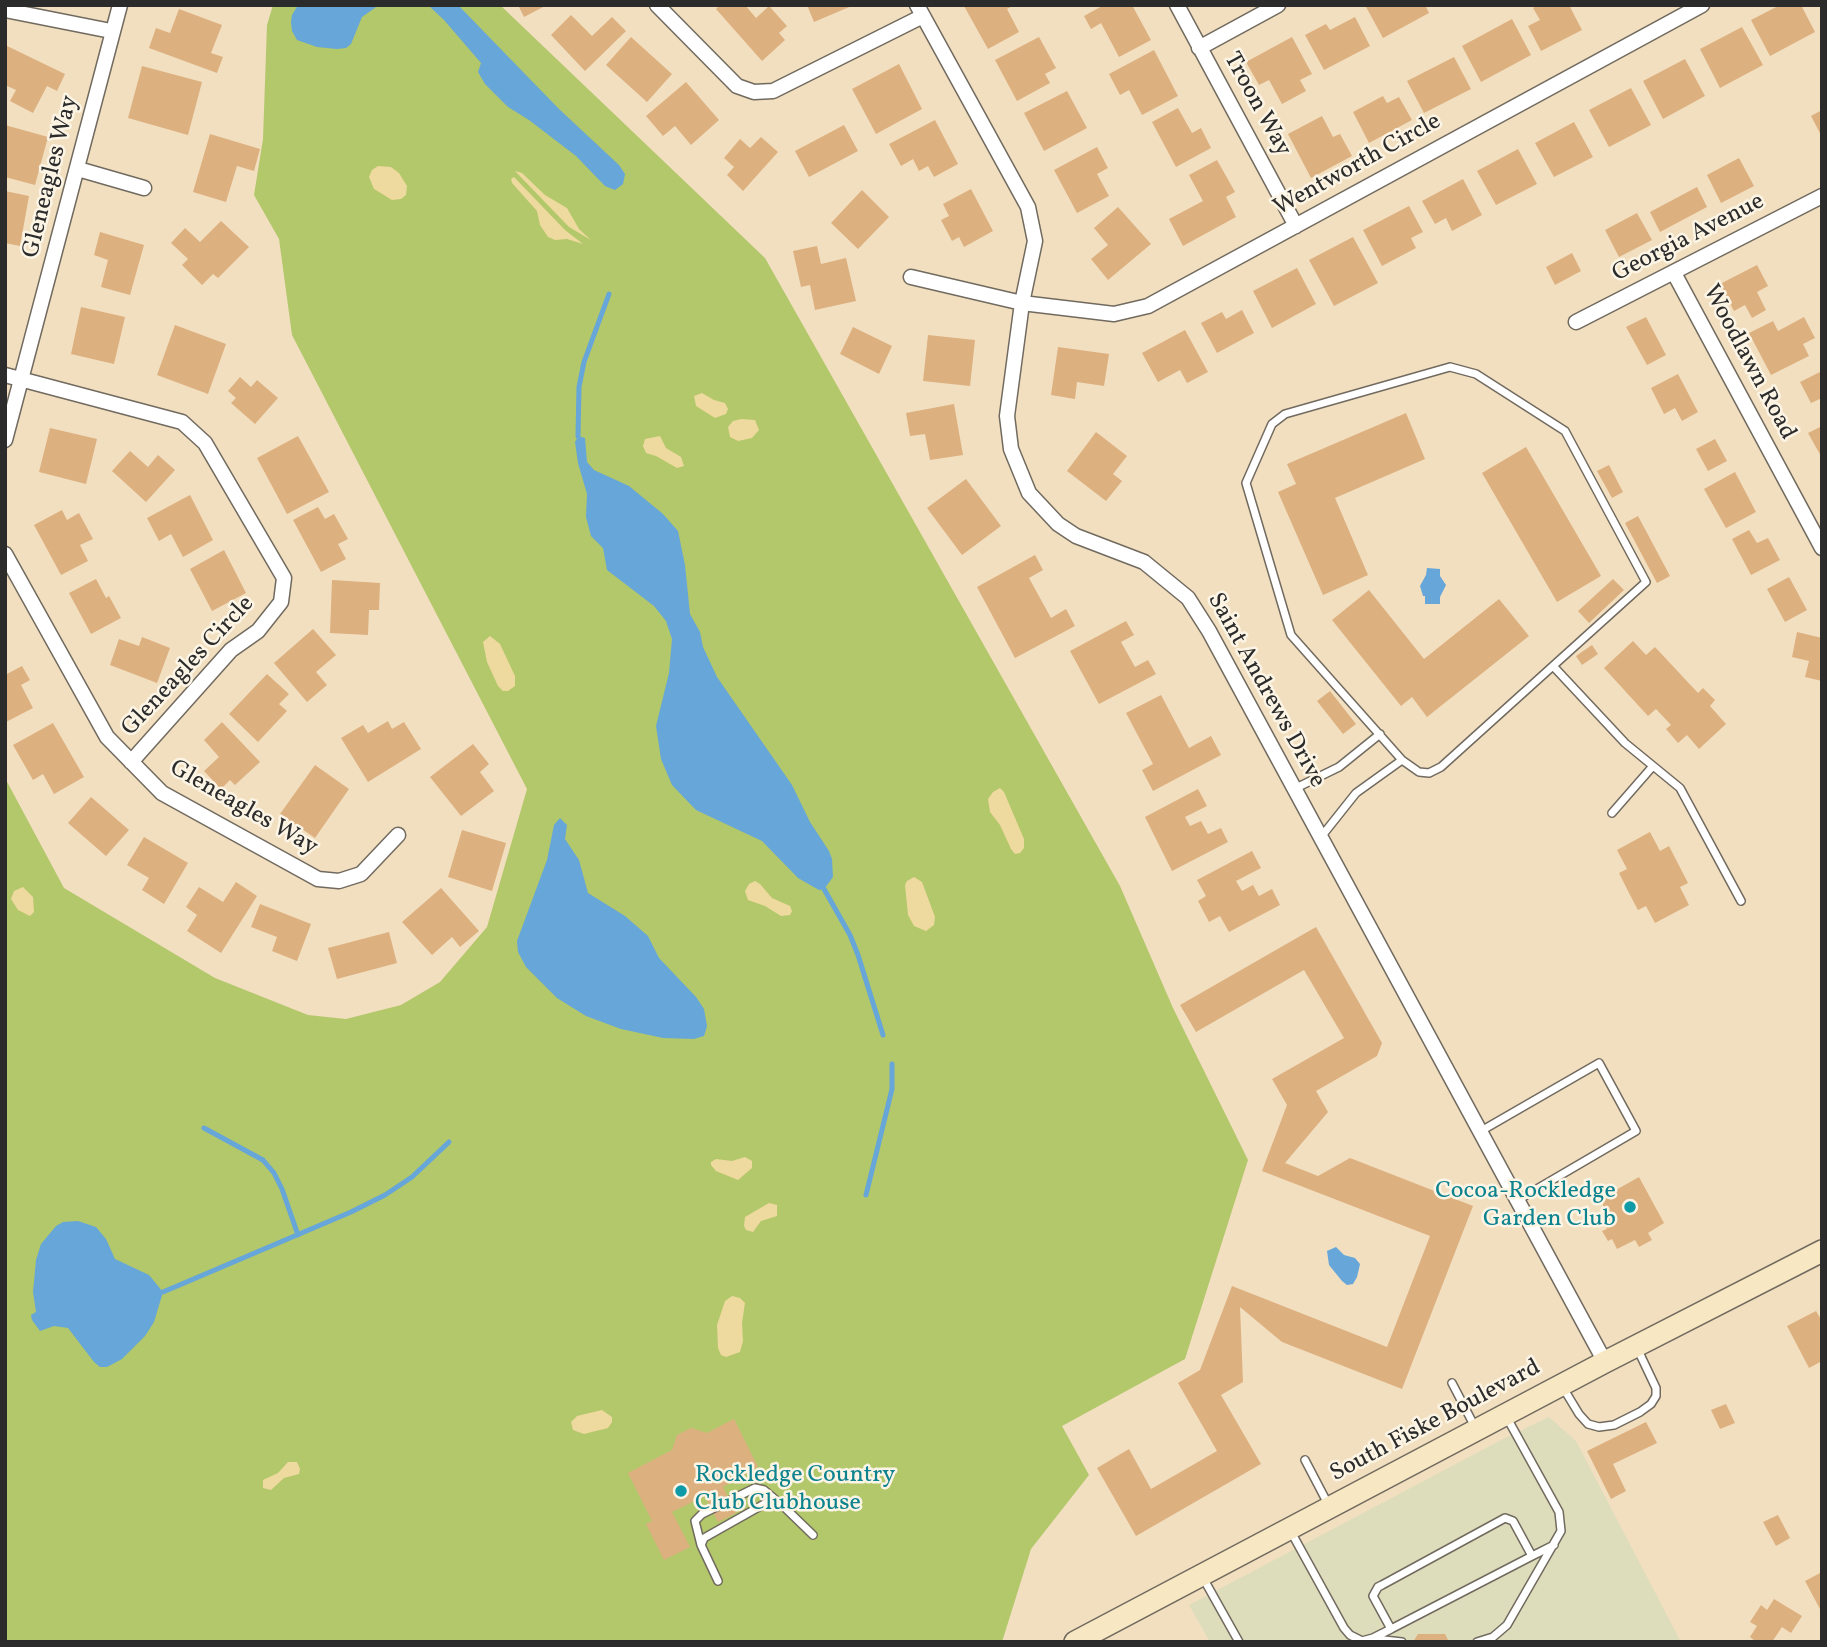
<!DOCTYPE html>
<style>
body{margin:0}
#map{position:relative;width:1827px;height:1647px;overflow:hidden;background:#f2dfc0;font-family:Vollkorn,serif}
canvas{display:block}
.frame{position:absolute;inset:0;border:7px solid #2b2b2b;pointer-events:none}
</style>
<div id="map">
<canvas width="1827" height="1647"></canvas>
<div class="frame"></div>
</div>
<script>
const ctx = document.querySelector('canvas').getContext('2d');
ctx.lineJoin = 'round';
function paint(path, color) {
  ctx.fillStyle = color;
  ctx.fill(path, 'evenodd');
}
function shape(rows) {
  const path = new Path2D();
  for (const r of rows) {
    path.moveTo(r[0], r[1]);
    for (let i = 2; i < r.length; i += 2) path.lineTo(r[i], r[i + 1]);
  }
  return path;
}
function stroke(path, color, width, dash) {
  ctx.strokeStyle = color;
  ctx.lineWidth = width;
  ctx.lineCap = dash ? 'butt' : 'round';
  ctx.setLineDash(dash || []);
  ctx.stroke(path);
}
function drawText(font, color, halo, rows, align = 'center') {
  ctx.font = font + ' Vollkorn,serif';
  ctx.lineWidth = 5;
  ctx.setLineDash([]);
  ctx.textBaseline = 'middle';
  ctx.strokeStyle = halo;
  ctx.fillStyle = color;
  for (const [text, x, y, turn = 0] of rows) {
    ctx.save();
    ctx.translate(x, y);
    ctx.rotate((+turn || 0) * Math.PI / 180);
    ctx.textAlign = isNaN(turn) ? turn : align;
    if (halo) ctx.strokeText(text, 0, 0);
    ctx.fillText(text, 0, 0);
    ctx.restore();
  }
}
const built = shape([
 [1549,1417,1576,1441,1681,1642,1210,1642,1189,1605,1503,1439]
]);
const green = shape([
 [273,5,500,5,765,258,1120,886,1173,1008,1248,1160,1185,1359,1062,1426,1089,1475,1031,1549,1002,1642,5,1642,5,778,64,888,215,978,308,1015,346,1019,401,1005,440,982,487,927,527,789,292,335,279,239,254,195,263,139,267,25]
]);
const sand = shape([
 [378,166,391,167,399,173,407,186,406,195,401,199,392,200,374,189,369,177,372,170],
 [515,171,522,173,545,195,567,208,579,229,591,240,569,227],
 [514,177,565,230,583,244,567,239,555,240,548,237,540,225,537,211,512,183,511,179],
 [702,393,714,400,725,403,728,409,726,414,715,418,696,406,694,396],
 [741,419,755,420,759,430,752,438,738,441,730,437,728,427,733,421],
 [660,436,666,448,681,457,684,466,677,468,656,456,646,453,643,446,645,439],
 [490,636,500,644,515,676,515,686,508,691,503,691,498,686,487,662,483,642],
 [1000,788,1004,792,1024,839,1024,848,1020,853,1015,854,1011,849,1000,825,990,812,988,799,993,792],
 [914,877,922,882,935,917,934,925,926,931,914,926,908,915,905,885,907,881],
 [755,881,760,884,772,898,790,906,792,911,790,915,781,916,765,906,748,900,745,891,749,884],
 [23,887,33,897,34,912,30,916,18,910,11,899,14,891],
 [745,1157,752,1161,752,1168,738,1180,716,1171,711,1165,711,1162,716,1159,732,1161],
 [769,1203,777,1205,777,1216,761,1221,753,1232,746,1230,744,1226,745,1217],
 [732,1296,740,1298,745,1303,742,1323,743,1341,740,1352,726,1357,721,1355,718,1348,717,1325,725,1301],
 [602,1410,612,1417,612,1422,608,1428,584,1434,573,1430,571,1422,577,1416],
 [288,1462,297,1462,300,1469,299,1474,284,1478,271,1490,263,1488,263,1480,278,1473]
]);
const water = shape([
 [298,5,379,5,362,17,351,44,346,48,337,49,317,47,297,40,292,31,291,22,292,15],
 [428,5,458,5,559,109,619,165,625,174,623,184,615,190,605,186,576,156,529,120,508,107,485,84,478,72,481,63,444,20],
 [578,436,585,438,587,462,594,470,629,486,663,514,678,531,685,565,690,614,700,632,703,647,717,677,792,785,810,822,829,851,832,859,833,877,824,889,819,890,798,878,762,841,696,810,672,785,661,759,656,726,669,673,672,639,666,621,654,606,607,570,603,548,591,536,586,517,587,494,578,463,575,442],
 [1427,568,1440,569,1440,576,1446,585,1440,597,1440,604,1425,604,1425,596,1423,596,1420,586,1426,575],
 [560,818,567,825,565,839,579,860,588,893,625,916,648,936,659,958,696,997,704,1009,707,1026,704,1036,694,1039,663,1038,621,1029,586,1016,557,998,526,967,518,952,517,941,547,860,554,825],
 [78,1221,96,1227,106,1239,115,1259,149,1275,163,1292,154,1322,145,1336,122,1359,107,1367,100,1367,94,1362,68,1328,54,1326,40,1331,32,1320,31,1315,36,1312,33,1292,36,1260,41,1244,56,1226,63,1222],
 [1336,1247,1344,1255,1355,1258,1360,1264,1357,1277,1353,1284,1347,1285,1342,1281,1329,1265,1327,1251]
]);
const stream = shape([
 [578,436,579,387,584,362,609,294],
 [824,889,850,935,858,955,883,1035],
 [204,1128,263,1160,274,1173,282,1189,298,1235],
 [866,1195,892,1089,892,1064],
 [163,1292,351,1212,385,1195,412,1177,449,1142]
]);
const building = shape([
 [518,5,547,5,524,17],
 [720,5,745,5,756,18,769,6,787,26,779,33,785,40,762,61,716,9],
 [807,5,854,5,814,22],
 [1014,5,1007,9,1019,32,988,49,964,6],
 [1104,5,1132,5,1151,40,1119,57,1101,23,1091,29,1084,16],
 [1365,5,1425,5,1429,13,1383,38],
 [1538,5,1569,5,1582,30,1541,51,1528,26,1540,20,1533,8],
 [1780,5,1801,5,1815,32,1770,56,1751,20],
 [179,9,222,25,211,53,223,57,217,73,149,48,156,28,170,33],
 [571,15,592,36,612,17,626,31,585,71,551,35],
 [1355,17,1370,46,1324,70,1305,35,1326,24,1330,30],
 [1512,19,1531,55,1481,82,1462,46],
 [1742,27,1763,65,1720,88,1700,49],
 [631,37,672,74,647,102,606,65],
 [1039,37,1056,68,1045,74,1050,83,1017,101,995,60],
 [1292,37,1312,74,1300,80,1306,91,1282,104,1269,80,1259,85,1246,62],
 [5,45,65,74,57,91,47,86,33,113,10,101,16,90,5,85],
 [1154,50,1178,96,1142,115,1129,90,1120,95,1109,74],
 [1454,57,1471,89,1424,113,1407,81],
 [1685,59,1705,96,1663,119,1643,81],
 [899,64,922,109,876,134,852,89],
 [142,66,202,82,188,135,128,118],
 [686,82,719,120,691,145,675,126,663,136,646,116],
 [1631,88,1651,125,1609,147,1589,110],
 [1067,91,1087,128,1044,151,1024,113],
 [1383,96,1387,103,1399,97,1412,120,1369,143,1353,112],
 [1178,108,1192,133,1201,128,1211,148,1176,167,1152,122],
 [1822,110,1822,137,1811,116],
 [1322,116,1333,137,1340,134,1352,156,1311,178,1288,134],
 [935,120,958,164,934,177,928,166,919,171,913,159,901,166,889,144],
 [1574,122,1593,157,1554,177,1535,143],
 [5,125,48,137,35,185,5,177],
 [844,125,858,151,809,177,795,151],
 [210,134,260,149,254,171,237,166,226,202,193,192],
 [761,137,778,152,743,191,727,175,734,167,724,158,740,139,750,148],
 [1097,147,1108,168,1097,174,1109,196,1077,213,1054,170],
 [1518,149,1537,184,1496,205,1477,171],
 [1739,158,1754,186,1721,203,1707,175],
 [1217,160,1235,192,1226,197,1236,217,1183,246,1169,219,1203,201,1189,175],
 [1463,179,1482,215,1452,231,1446,218,1435,224,1422,201],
 [1697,187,1707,207,1660,232,1650,212],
 [971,189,993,231,964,247,959,237,952,241,941,220,949,216,943,204],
 [862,190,889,217,858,249,831,223],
 [5,191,29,196,20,246,5,243],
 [1409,206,1423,232,1411,238,1416,248,1382,266,1363,230],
 [1118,207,1151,244,1108,280,1091,259,1108,245,1094,228],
 [1637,213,1652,240,1619,257,1605,230],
 [221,221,249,247,218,278,213,274,202,285,182,265,188,259,171,243,185,228,200,242],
 [100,232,144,245,130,295,101,287,108,260,94,255],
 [1353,237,1378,283,1334,306,1309,260],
 [817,246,821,264,846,258,856,301,815,310,810,285,801,287,793,251],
 [1572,253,1581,271,1555,285,1546,267],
 [1757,265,1768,286,1757,292,1766,310,1752,318,1745,305,1734,311,1720,284],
 [1297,268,1316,304,1272,328,1253,291],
 [81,307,125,317,114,364,71,354],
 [1242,310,1254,333,1217,353,1201,323,1222,312,1226,319],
 [1646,317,1666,355,1647,365,1626,327],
 [1804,317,1815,338,1803,344,1809,356,1771,375,1749,333,1773,321,1778,331],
 [175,325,226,344,208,394,157,375],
 [853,327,892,346,879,374,840,354],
 [1185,330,1208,372,1187,383,1180,370,1158,382,1142,353],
 [928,335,975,340,970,386,923,381],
 [1058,347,1109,354,1104,386,1077,382,1075,399,1051,395],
 [1820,372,1822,398,1811,403,1800,382],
 [1678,374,1698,412,1682,421,1675,408,1664,414,1651,388],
 [240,377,251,387,257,380,278,398,255,424,231,403,236,398,228,391],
 [954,404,963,455,930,460,925,434,910,436,906,413],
 [1406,413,1425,459,1335,498,1368,575,1323,595,1278,492,1296,484,1287,464],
 [1822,426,1822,458,1808,433],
 [50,428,97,439,86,484,39,472],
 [1096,432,1127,456,1113,474,1122,481,1106,501,1067,471],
 [298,436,329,492,287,514,257,458],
 [1715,439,1727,461,1708,471,1696,449],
 [1526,447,1601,576,1557,602,1482,473],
 [130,451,148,467,158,455,175,470,146,502,112,471],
 [1609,465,1623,492,1612,498,1597,471],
 [1735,472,1756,512,1726,528,1704,489],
 [966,479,1001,526,962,555,927,508],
 [190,495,213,540,183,557,171,534,159,541,147,518],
 [318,507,325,519,334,514,348,539,338,544,346,559,321,572,293,520],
 [62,510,67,520,79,513,93,539,80,545,88,561,61,575,34,525],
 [1638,516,1670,576,1657,583,1625,523],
 [1749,530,1757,543,1768,538,1780,560,1751,575,1732,539],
 [224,550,246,593,212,611,190,569],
 [1035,555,1043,570,1029,578,1051,618,1066,609,1075,626,1015,658,977,587],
 [1789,577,1807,610,1785,622,1767,589],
 [96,579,106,598,109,596,121,618,91,634,69,593],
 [1613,579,1624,590,1589,623,1578,611],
 [332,580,380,583,379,610,369,610,368,635,330,633],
 [1369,590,1424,659,1499,599,1529,636,1427,717,1412,697,1401,706,1332,620],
 [1126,621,1134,635,1121,642,1135,667,1148,660,1156,674,1099,704,1070,651],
 [313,629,336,655,316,672,327,685,307,702,274,663],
 [1797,632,1822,638,1822,681,1805,677,1809,661,1792,657],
 [142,637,170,648,157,683,110,665,119,639,139,646],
 [1633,641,1646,655,1655,647,1698,693,1703,688,1715,700,1710,706,1726,724,1699,749,1687,735,1678,743,1666,729,1671,725,1656,709,1648,716,1604,668],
 [1592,645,1598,654,1582,665,1576,656],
 [22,666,30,680,21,685,33,708,6,722,5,675],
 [267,674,289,694,279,704,287,711,258,742,229,714],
 [1330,691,1356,724,1343,734,1317,701],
 [1161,695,1189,748,1211,736,1221,755,1153,791,1142,770,1153,764,1126,713],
 [388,721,392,729,404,722,421,749,368,782,341,738,363,725,368,733],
 [222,722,260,762,235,785,230,780,221,789,204,771,219,757,204,740],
 [53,723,84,777,54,794,43,774,33,780,13,745],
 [473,744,489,764,480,772,494,791,461,816,430,777],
 [315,765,349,789,315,838,280,814],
 [1198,789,1207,806,1185,817,1190,826,1201,821,1208,834,1221,828,1228,842,1172,871,1145,817],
 [91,797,129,830,106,856,68,823],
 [462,830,506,843,492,891,448,877],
 [1650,832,1660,851,1669,846,1688,883,1680,887,1689,905,1655,923,1646,906,1638,910,1630,895,1619,873,1627,869,1617,850],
 [144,837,188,863,164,904,142,890,149,878,127,865],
 [1252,851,1261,868,1236,881,1242,891,1253,885,1259,896,1272,889,1280,905,1229,932,1220,916,1209,922,1198,901,1206,896,1197,880],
 [236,882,257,896,221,953,187,931,197,915,186,907,199,887,223,902],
 [441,888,479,931,460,947,452,937,432,955,402,922],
 [260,904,311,924,297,961,272,951,277,937,251,927],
 [1316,927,1382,1043,1377,1056,1316,1091,1328,1112,1285,1163,1318,1176,1350,1158,1473,1206,1402,1389,1282,1342,1240,1307,1243,1382,1221,1395,1261,1464,1136,1536,1097,1468,1129,1449,1151,1489,1217,1451,1178,1383,1200,1370,1232,1286,1387,1347,1430,1236,1262,1171,1287,1105,1272,1079,1344,1038,1304,970,1196,1032,1180,1005],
 [389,932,397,963,337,979,328,948],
 [1639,1177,1664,1223,1648,1233,1652,1240,1639,1247,1635,1240,1617,1249,1612,1239,1608,1241,1602,1231,1607,1229,1601,1219,1608,1215,1600,1199],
 [1816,1311,1822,1321,1822,1361,1809,1368,1787,1326],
 [1726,1404,1735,1423,1720,1429,1711,1410],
 [734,1419,758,1467,723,1487,736,1513,718,1522,705,1496,672,1512,690,1547,664,1560,646,1524,652,1521,628,1473,672,1450,677,1435,691,1428,707,1433],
 [1646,1422,1657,1443,1613,1464,1626,1491,1611,1499,1587,1451],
 [1778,1515,1790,1538,1776,1546,1763,1522],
 [1822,1572,1822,1609,1820,1609,1805,1581],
 [1774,1599,1802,1616,1791,1633,1782,1627,1772,1642,1756,1642,1750,1637,1757,1626,1750,1622,1761,1605,1767,1610],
 [1418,1634,1445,1634,1449,1642,1413,1642]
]);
const service = shape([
 [1450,367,1476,374,1565,431,1646,582,1441,767,1429,773,1419,772,1402,760,1291,635,1246,483,1272,424,1285,414,1450,367],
 [1553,666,1625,743,1680,788,1741,901],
 [1294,789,1339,767,1380,734],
 [1612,813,1653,766],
 [1321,837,1356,793,1402,760],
 [1481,1131,1599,1063,1636,1131,1518,1200],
 [1452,1383,1476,1429],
 [1562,1386,1579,1414,1588,1424,1599,1427,1614,1425,1640,1412,1651,1404,1656,1396,1656,1388,1637,1348],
 [1305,1460,1328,1504],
 [1290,1530,1344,1628,1350,1635,1362,1641,1373,1638,1391,1629],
 [701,1545,695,1521,702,1514,755,1488,764,1490,777,1501],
 [1532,1556,1513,1521,1505,1518,1382,1585,1378,1587,1373,1596,1391,1629,1532,1556,1554,1545],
 [1202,1576,1239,1642],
 [718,1581,701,1545,704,1538,766,1503,773,1501,781,1504,813,1535],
 [1375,1639,1402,1642],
 [1477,1642,1493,1637,1507,1625,1561,1531,1559,1512,1506,1416]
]);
const minor = shape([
 [657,5,737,86,754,92,773,91,923,16],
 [917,5,1028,207,1035,241,1022,303,1007,416,1011,449,1029,493,1058,524,1076,536,1144,562,1188,598,1209,631,1605,1362],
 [1177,5,1296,226],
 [5,10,111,31],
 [1199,48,1278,5],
 [78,169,144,188],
 [1674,273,1822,548],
 [911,277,1022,303,1114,314,1148,306,1702,5],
 [1576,322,1822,196],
 [5,375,182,422,205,443,284,578,281,602,258,631,231,650,131,762],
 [5,440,120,5],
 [5,554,107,737,162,793,318,879,339,881,361,874,398,835]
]);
const secondary = shape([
 [1075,1642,1605,1362,1822,1251]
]);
const markers = [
 [1630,1207,7,"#0f9aa8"],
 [681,1491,7,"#0f9aa8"]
];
const streetNames = [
 ["Troon Way",1256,105,61],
 ["Wentworth Circle",1358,166,-29],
 ["Gleneagles Way",52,177,-76],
 ["Georgia Avenue",1689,239,-27],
 ["Woodlawn Road",1748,363,62],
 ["Gleneagles Circle",189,667,-47],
 ["Saint Andrews Drive",1265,691,61],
 ["Gleneagles Way",243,809,30],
 ["South Fiske Boulevard",1436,1422,-28]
];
const cultureNames = [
 ["Cocoa-Rockledge",1616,1193],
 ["Garden Club",1616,1221],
 ["Rockledge Country",695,1477,"left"],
 ["Club Clubhouse",695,1505,"left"]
];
paint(built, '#deddbb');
paint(green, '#b3c76b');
paint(sand, '#eeda9e');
paint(water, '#66a6d9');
stroke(stream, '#66a6d9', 5);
paint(building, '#ddb07f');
stroke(service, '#716a5f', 10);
stroke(minor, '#716a5f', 17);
stroke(secondary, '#716a5f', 24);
stroke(service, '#fff', 7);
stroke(minor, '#fff', 14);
stroke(secondary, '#f7e8c3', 21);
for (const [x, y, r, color] of markers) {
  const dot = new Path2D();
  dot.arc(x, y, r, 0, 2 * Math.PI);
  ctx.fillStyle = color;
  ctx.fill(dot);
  stroke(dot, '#fcf5e5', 2.5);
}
drawText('24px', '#2b2b2b', '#fcf5e5', streetNames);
drawText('24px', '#0d838f', '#fcf5e5', cultureNames, 'right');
</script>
